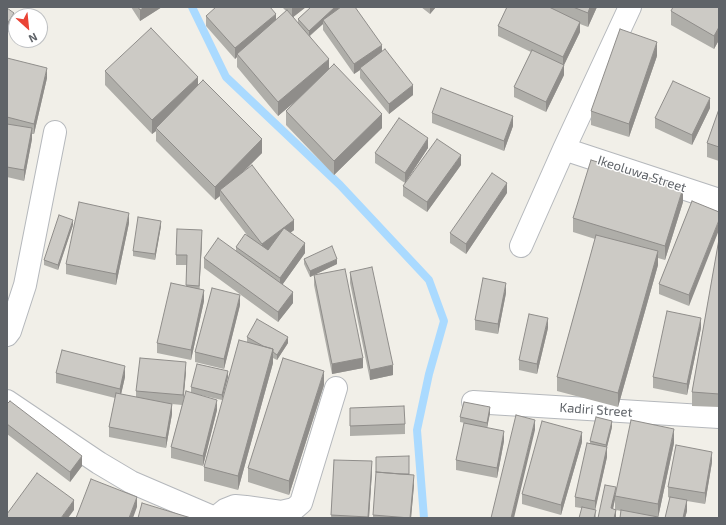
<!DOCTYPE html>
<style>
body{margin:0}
#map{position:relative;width:726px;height:525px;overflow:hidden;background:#f1efe8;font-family:"Exo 2",sans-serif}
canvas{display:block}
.frame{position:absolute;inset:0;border:8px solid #5f6368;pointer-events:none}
.north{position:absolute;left:8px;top:8px;width:40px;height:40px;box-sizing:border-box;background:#fff;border:1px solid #bfc1c3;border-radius:50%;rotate:153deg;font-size:11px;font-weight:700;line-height:16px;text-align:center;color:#5f6368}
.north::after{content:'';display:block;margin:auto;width:14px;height:18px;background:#ea4335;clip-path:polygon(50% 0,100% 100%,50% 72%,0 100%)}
</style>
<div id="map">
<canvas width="726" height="525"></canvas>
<div class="frame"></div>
<div class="north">N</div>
</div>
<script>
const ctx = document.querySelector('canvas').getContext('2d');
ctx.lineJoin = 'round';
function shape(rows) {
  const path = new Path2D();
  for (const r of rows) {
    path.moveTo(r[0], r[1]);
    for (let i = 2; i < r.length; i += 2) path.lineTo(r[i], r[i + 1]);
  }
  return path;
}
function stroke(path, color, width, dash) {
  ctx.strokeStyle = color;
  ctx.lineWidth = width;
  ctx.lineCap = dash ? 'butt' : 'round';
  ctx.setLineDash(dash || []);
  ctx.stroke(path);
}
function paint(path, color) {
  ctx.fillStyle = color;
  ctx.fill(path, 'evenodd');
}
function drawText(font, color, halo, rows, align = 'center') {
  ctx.font = font + ' "Exo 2",sans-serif';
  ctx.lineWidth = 3;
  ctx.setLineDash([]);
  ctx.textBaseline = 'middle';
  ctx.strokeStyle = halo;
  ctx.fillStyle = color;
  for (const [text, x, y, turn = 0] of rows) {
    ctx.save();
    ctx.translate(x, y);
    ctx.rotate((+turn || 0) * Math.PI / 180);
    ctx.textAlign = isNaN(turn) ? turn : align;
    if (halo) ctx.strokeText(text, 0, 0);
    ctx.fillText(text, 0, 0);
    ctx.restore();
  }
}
const stream = shape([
 [192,7,226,77,340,185,429,280,444,321,429,374,417,430,424,518]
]);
const minor = shape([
 [564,149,719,200],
 [521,246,564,149,630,7],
 [7,335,10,331,25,285,55,132],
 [7,401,99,463,131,482,215,518],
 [473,402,719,417],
 [215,518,225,510,235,506,246,507,281,512,294,509,301,503,336,388]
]);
const wall = shape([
 [131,7,162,7,140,21],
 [282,7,306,7,293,17,298,23,298,19,311,7,340,7,339,9,382,51,413,95,389,114,360,78,360,70,354,74,323,30,323,24,310,36,329,70,382,128,334,175,286,125,286,111,305,93,278,116,237,67,237,57,235,59,206,26,206,16,276,20,286,11],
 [421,7,436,7,430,14],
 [507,7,597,7,588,27,580,24,580,32,564,65,564,75,546,112,514,97,514,87,531,52,498,36,498,26],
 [719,7,719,40,714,49,671,25,671,11],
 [657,56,629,137,591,125,591,111],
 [7,58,47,78,34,134,32,134,32,139,24,181,7,177],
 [105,71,198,85,262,153,243,172,294,230,290,233,305,253,282,285,293,303,278,322,204,268,204,258,236,251,236,247,247,235,220,200,220,196,215,200,156,141,156,131,152,134,105,85],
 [710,108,692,145,655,128,655,118],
 [719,109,719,161,707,157,707,143],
 [432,113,513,126,504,151,432,123],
 [428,148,405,183,375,163,375,153],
 [461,165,427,212,403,196,403,186],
 [507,193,466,254,450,243,450,233],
 [692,201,689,306,659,294,659,284],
 [683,202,665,260,658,258,658,265,618,407,557,391,557,377,595,239,573,232,573,218],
 [129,223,116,285,66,274,66,264],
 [73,225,58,270,44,265,44,260],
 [161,226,155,260,133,256,133,251],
 [719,239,719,407,692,406,692,392],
 [202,241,199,289,204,301,191,360,157,353,157,343,186,286,187,265,176,265,176,255],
 [304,259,337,264,310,277,304,264],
 [350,272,393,375,370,380,350,283],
 [314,275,363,368,332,374,314,285],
 [506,293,498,334,475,330,475,320],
 [240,305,224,369,195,362,195,352],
 [548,328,537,374,519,370,519,360],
 [701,328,687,395,653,388,653,377],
 [247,337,288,343,277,360,273,358,273,363,238,490,204,481,204,467,247,342],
 [186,372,183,400,217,410,203,466,171,458,171,447,182,405,172,404,172,414,166,448,109,437,109,427,115,398,56,383,56,373,125,377,121,394,136,397,136,391],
 [228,377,222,400,191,393,191,387],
 [324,385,289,495,248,482,248,468],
 [7,404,82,466,70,482,7,434],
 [350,408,405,424,405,434,350,436],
 [490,413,487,428,504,441,497,478,456,470,456,460,465,423,460,422,460,417],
 [612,427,607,447,607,457,595,509,596,518,581,508,575,507,575,497,590,443,590,441],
 [582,442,561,515,522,504,522,494],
 [674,443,658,518,620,518,621,511,616,510,616,518,598,518,616,494],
 [615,499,615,509,613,509],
 [409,456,409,475,414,485,411,518,373,518,373,515],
 [334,460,372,471,369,518,331,518],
 [712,462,705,504,687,501,687,511,685,518,665,518,670,498,668,497,668,487]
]);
const shadedWall = shape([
 [145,7,162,7,140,21,140,10],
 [292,7,306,7,292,18],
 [335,7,340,7,324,22,323,20,323,24,309,36,309,31],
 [430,7,436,7,430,14],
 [590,7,597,7,588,27,588,13],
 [14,13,14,23,7,34,7,24],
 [276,14,276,24,237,54,237,57,235,59,235,48],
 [580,22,580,32,564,65,564,75,546,112,546,102,563,67,563,57],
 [719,27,719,40,714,49,714,36],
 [657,42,657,56,629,137,629,124],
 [382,45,382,55,360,68,360,70,354,74,354,64],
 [329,59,329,73,278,116,278,102],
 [47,68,47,78,34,134,34,124],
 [198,77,198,90,156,128,156,131,152,134,152,120],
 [413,85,413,95,389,114,389,104],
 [710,98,710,108,692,145,692,135],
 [382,114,382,128,334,175,334,161],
 [513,116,513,126,504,151,504,141],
 [32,128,32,139,24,181,24,170],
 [428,138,428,148,405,183,405,173],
 [262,139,262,153,222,193,220,190,220,196,215,200,215,187],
 [461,155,461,165,427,212,427,202],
 [507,183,507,193,466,254,466,244],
 [683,188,683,202,665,260,665,246],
 [129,213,129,223,116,285,116,274],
 [73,220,73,225,58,270,58,265],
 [294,220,294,230,262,255,262,244],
 [719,220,719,230,689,306,689,295],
 [161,221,161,226,155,260,155,254],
 [202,230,202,241,199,296,199,286],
 [305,243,305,253,280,288,280,278],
 [658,251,658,265,618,407,618,393],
 [337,259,337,264,310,277,310,271],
 [506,283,506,293,498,334,498,324],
 [204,290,204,301,191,360,191,350],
 [293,292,293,303,278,322,278,312],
 [240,295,240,305,224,369,224,359],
 [548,318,548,328,537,374,537,364],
 [701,318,701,328,687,395,687,384],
 [288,337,288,343,277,360,277,355],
 [273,349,273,363,238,490,238,476],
 [363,358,363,368,332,374,332,364],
 [186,362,186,372,183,405,183,395],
 [393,365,393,375,370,380,370,370],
 [125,366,125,377,120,399,120,389],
 [228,371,228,377,222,400,222,395],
 [324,371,324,385,289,495,289,481],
 [217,400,217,410,203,466,203,456],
 [172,404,172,414,166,448,166,438],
 [490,407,490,413,487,428,487,423],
 [535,420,535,430,514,518,511,518],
 [612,421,612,427,607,447,607,457,595,511,595,501,606,451,606,445],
 [674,429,674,443,658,518,658,504],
 [504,431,504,441,497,478,497,468],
 [582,432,582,442,561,515,561,505],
 [712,452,712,462,705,504,705,493],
 [82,456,82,466,70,482,70,472],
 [372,461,372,471,369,518,368,518],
 [414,475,414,485,411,518,410,518],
 [616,487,615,499,611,518,611,508],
 [137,497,137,507,133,518,129,518],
 [74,500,74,510,68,518,61,518],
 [687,500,687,511,685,518,683,518],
 [616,510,616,518,614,518]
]);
const building = shape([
 [138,7,145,7,140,10,138,7],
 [216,7,270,7,276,14,235,48,206,16,216,7],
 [311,7,335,7,309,31,298,19,311,7],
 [341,7,355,7,382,45,354,64,323,20,341,7],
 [507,7,549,7,580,22,563,57,498,26,507,7],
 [573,7,590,7,588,13,573,7],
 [673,7,719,7,719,27,714,36,671,11,673,7],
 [7,8,14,13,7,24,7,8],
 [287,10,329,59,278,102,237,54,287,10],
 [151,28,198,77,152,120,105,71,151,28],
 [620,29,657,42,629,124,591,111,620,29],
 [385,49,413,85,389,104,360,68,385,49],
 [532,50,564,65,546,102,514,87,532,50],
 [7,58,47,68,34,124,7,117,7,58],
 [334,64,382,114,334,161,286,111,334,64],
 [203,80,262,139,215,187,156,128,203,80],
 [673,81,710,98,692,135,655,118,673,81],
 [441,88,513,116,504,141,432,113,441,88],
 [719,109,719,147,707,143,719,109],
 [399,118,428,138,405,173,375,153,399,118],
 [7,124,32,128,24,170,7,167,7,124],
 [437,139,461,155,427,202,403,186,437,139],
 [591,160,683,188,665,246,573,218,591,160],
 [252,165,294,220,262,244,220,190,252,165],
 [492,173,507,183,466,244,450,233,492,173],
 [692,201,719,212,719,220,689,295,659,284,692,201],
 [79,202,129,213,116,274,66,264,79,202],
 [59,215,73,220,58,265,44,260,59,215],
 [138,217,161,221,155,254,133,251,138,217],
 [284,228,305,243,280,278,236,247,245,234,268,250,284,228],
 [177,229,202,230,199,286,186,285,187,255,176,255,177,229],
 [596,235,658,251,618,393,557,377,596,235],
 [218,238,293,292,278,312,204,258,218,238],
 [719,239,719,394,692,392,719,239],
 [332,246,337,259,310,271,304,259,332,246],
 [372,267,393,365,370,370,350,272,372,267],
 [345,269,363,358,332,364,314,275,345,269],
 [483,278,506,283,498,324,475,320,483,278],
 [171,283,204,290,191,350,157,343,171,283],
 [212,288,240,295,224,359,195,352,212,288],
 [667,311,701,318,687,384,653,377,667,311],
 [529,314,548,318,537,364,519,360,529,314],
 [257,319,288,337,277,355,273,352,273,349,263,346,247,337,257,319],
 [239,340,273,349,238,476,204,467,239,340],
 [62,350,125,366,120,389,56,373,62,350],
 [140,358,186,362,183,395,136,391,140,358],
 [283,358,324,371,289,481,248,468,283,358],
 [197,364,228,371,222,395,191,387,197,364],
 [186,391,217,400,203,456,171,447,186,391],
 [116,393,172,404,166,438,109,427,116,393],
 [10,401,82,456,70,472,7,424,7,404,10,401],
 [464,402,490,407,487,423,460,417,464,402],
 [404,406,405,424,350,426,350,408,404,406],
 [516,415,535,420,511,518,491,518,516,415],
 [596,417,612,421,606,445,590,441,596,417],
 [631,420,674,429,658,504,615,496,631,420],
 [542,421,582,432,561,505,522,494,542,421],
 [464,423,504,431,497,468,456,460,464,423],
 [587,443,607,447,595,501,575,497,587,443],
 [676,445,712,452,705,493,668,487,676,445],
 [409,456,409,474,400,474,376,472,376,457,409,456],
 [334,460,372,461,368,517,331,515,334,460],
 [376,472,414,475,410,518,373,515,376,472],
 [37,473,74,500,61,518,7,518,7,514,37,473],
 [91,479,137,497,129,518,76,518,91,479],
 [605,485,616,487,611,508,616,510,614,518,598,518,605,485],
 [670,497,687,500,683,518,665,518,670,497],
 [142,503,191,518,138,518,142,503],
 [582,507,596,510,594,518,579,518,582,507],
 [621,510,658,517,658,518,620,518,621,510]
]);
const streetNames = [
 ["Ikeoluwa Street",642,174,18],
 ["Kadiri Street",596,410,4]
];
stroke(stream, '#aadaff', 8);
stroke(minor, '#b5b8bc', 24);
stroke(minor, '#fff', 22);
paint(wall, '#afaea9');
paint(shadedWall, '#8f8d8a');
paint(building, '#cccac5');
stroke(building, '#8f8d8a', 1);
drawText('13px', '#5f6368', '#fff', streetNames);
</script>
